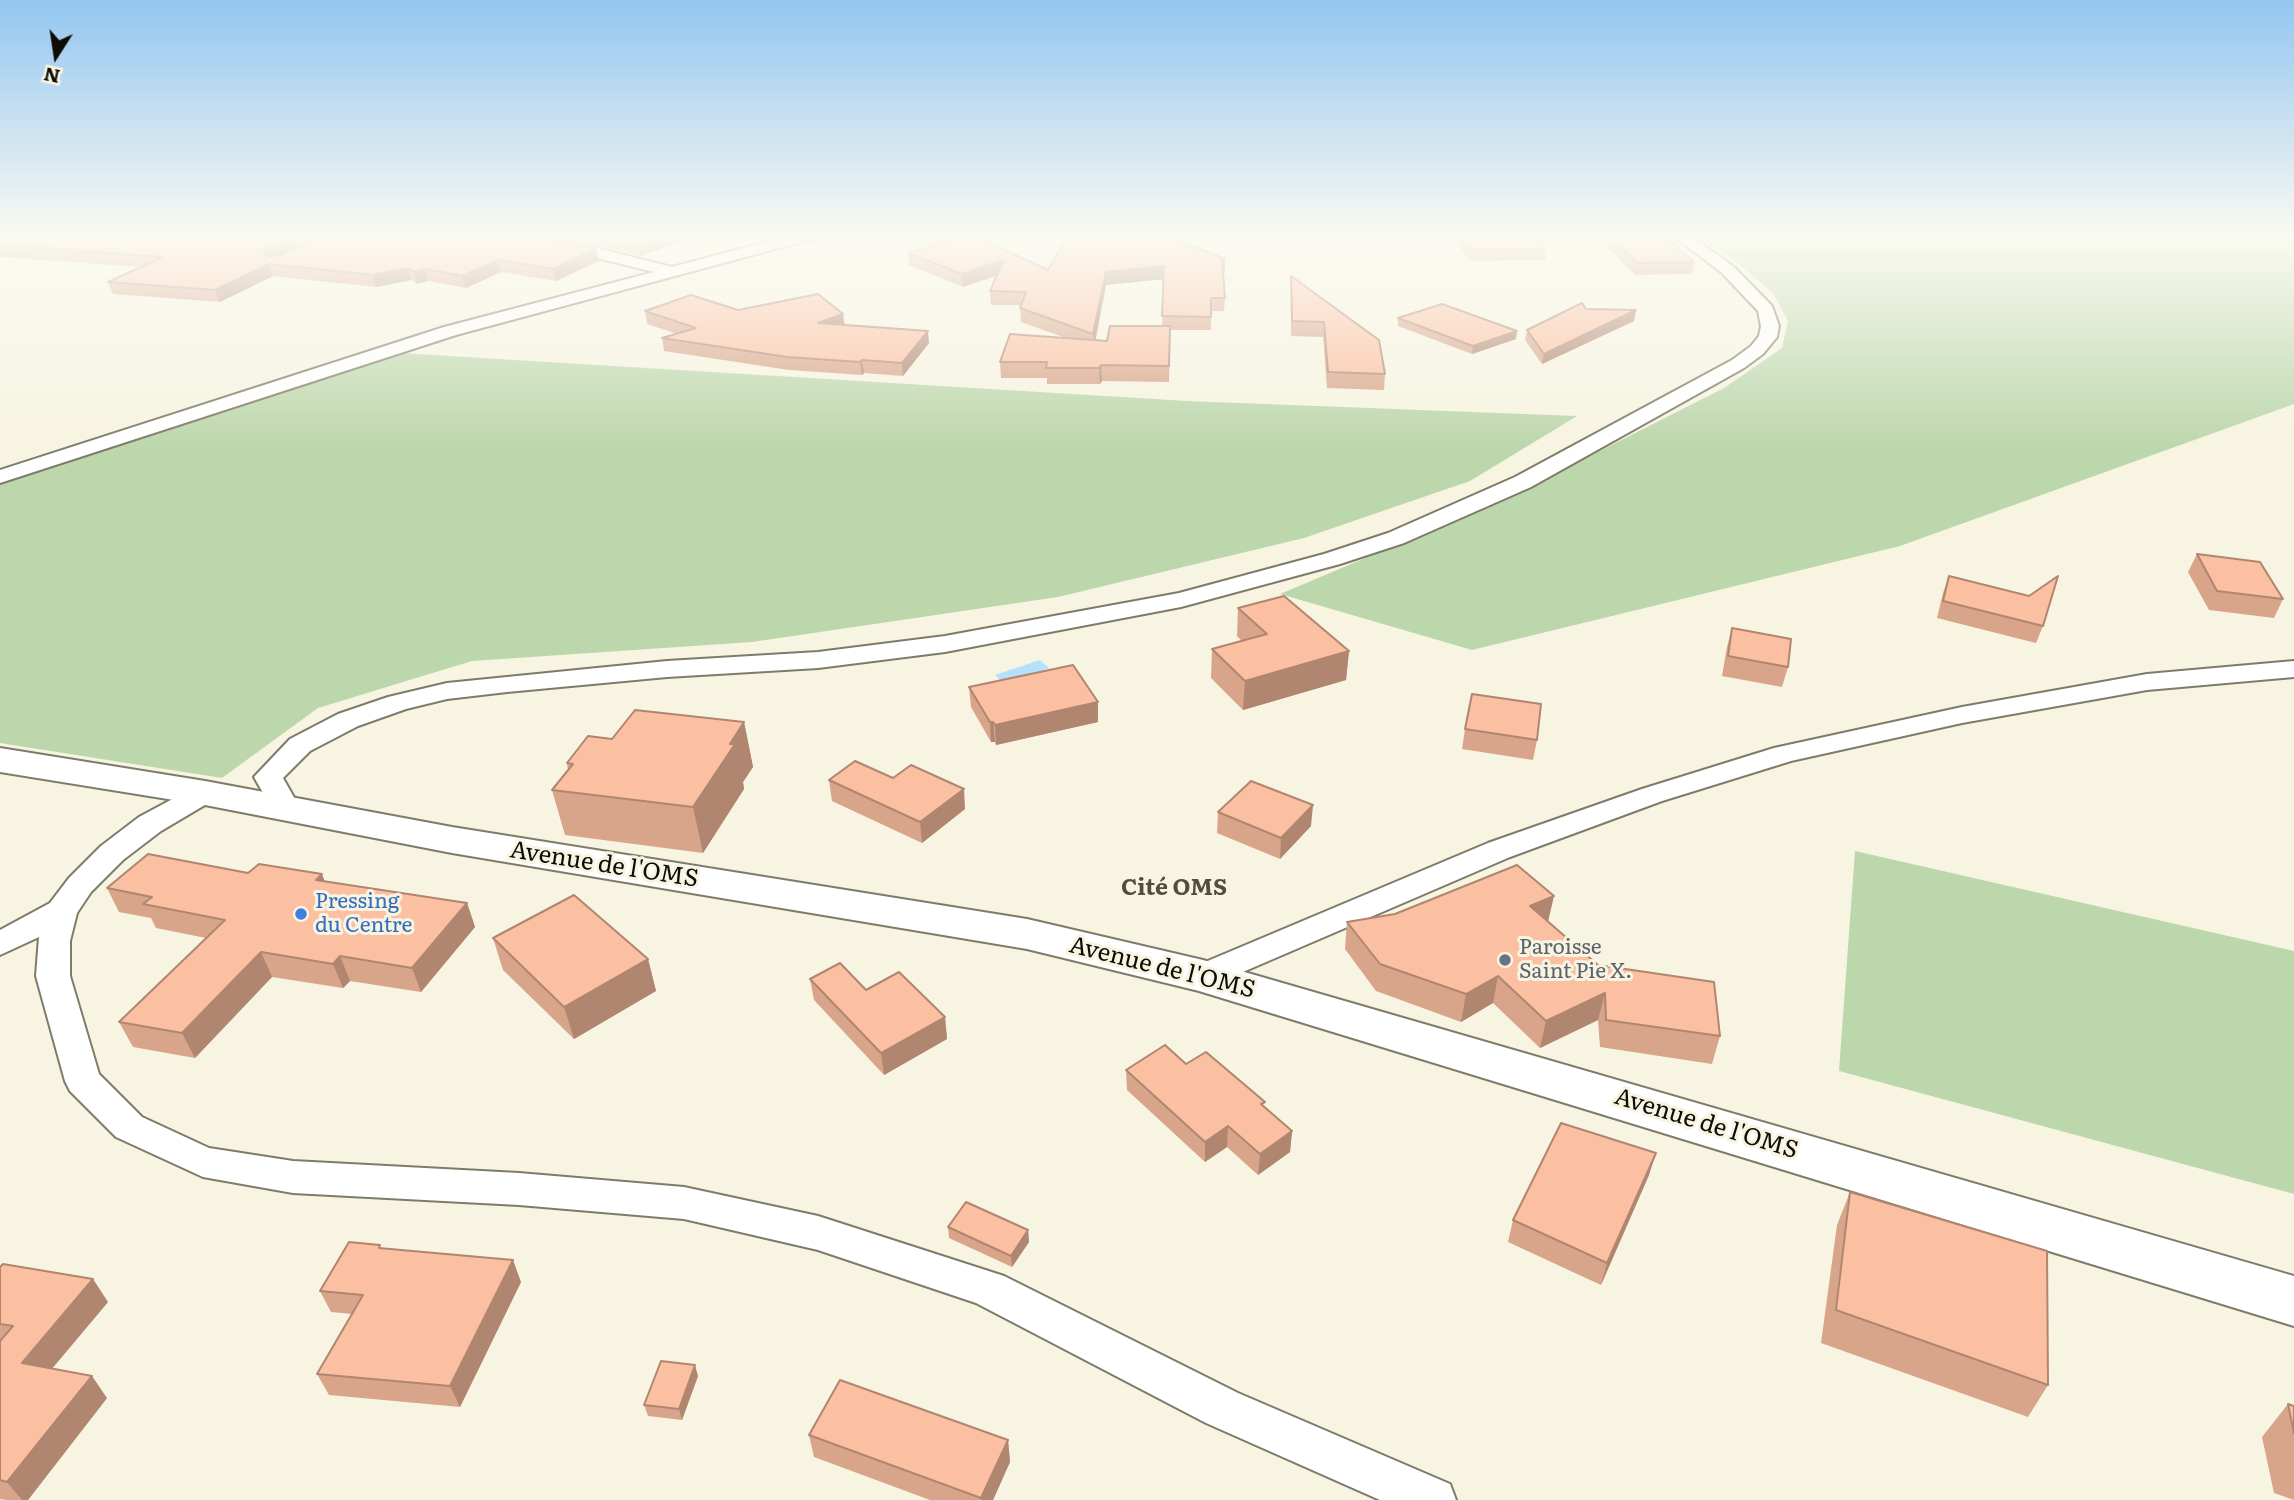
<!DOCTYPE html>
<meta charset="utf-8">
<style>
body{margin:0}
#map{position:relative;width:2294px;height:1500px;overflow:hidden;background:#f7f4e1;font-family:Literata,serif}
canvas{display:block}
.north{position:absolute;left:21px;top:21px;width:70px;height:70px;-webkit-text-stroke:5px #f7f4e1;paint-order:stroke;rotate:192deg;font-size:19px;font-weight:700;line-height:28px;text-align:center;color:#0e0c07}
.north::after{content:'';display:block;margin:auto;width:24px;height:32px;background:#0e0c07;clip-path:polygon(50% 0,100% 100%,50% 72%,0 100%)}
</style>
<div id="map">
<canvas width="2294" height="1500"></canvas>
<div class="north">N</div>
</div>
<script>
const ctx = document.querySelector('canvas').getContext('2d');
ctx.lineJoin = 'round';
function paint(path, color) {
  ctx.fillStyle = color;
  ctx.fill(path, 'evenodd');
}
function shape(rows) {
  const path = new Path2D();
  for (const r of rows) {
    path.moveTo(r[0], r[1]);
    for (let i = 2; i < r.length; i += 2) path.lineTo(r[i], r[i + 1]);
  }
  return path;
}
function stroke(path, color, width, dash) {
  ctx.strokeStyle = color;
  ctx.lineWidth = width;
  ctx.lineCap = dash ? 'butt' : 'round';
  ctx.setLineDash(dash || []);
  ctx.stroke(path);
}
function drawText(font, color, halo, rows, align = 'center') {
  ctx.font = font + ' Literata,serif';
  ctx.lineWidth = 6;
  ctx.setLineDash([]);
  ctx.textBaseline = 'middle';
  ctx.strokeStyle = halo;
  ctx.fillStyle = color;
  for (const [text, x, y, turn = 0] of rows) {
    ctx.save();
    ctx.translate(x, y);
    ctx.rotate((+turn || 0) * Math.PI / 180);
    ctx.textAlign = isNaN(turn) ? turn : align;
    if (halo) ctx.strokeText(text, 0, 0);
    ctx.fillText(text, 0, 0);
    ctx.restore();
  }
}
const green = shape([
 [1697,236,2294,236,2294,404,1900,546,1472,650,1280,594,1503,500,1724,388,1782,348,1788,321,1773,293,1734,260],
 [401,353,1187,401,1577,416,1470,481,1304,538,1058,597,752,642,472,661,318,708,222,778,0,743,0,482],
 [1855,851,2294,951,2294,1194,1839,1071]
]);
const water = shape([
 [1040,660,1049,668,1004,683,995,675]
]);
const street = shape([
 [505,235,545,235,672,267,792,235,818,235,816,238,456,335,0,483,0,470,444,327,654,272,545,245,512,240,505,235],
 [1672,235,1690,235,1734,267,1772,306,1779,326,1777,337,1763,354,1744,368,1531,487,1404,543,1340,564,1181,607,945,652,818,668,667,677,507,692,447,699,406,709,358,726,310,751,283,778,300,808,295,814,285,817,275,814,254,777,290,739,338,714,388,697,447,683,667,661,818,652,945,636,1179,593,1324,554,1388,533,1515,477,1732,360,1751,346,1759,336,1761,326,1758,311,1722,273,1672,235],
 [2294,661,2294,677,2147,690,1962,723,1791,761,1662,801,1510,857,1215,984,1203,988,1191,984,1186,976,1191,968,1488,843,1642,789,1774,748,1962,707,2147,674,2294,661],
 [205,784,215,787,220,793,215,799,161,831,123,860,91,892,77,913,70,941,70,976,99,1074,142,1117,209,1148,293,1161,519,1173,684,1187,818,1216,1004,1276,1238,1393,1450,1484,1456,1500,1380,1500,1206,1423,976,1303,818,1250,684,1219,519,1205,293,1193,203,1177,116,1137,70,1091,65,1081,36,976,39,937,0,955,0,930,50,903,69,878,101,846,139,817,195,787,205,784]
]);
const secondary = shape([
 [0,748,205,781,452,827,1027,919,1203,960,2294,1276,2294,1326,1199,991,1027,949,452,853,205,805,0,772,0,748]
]);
const wall = shape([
 [0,235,321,235,278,256,596,249,599,261,556,281,501,272,466,288,428,281,417,284,412,280,376,287,273,276,220,302,113,294,108,282,141,267,0,257],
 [558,235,697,235,641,256],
 [911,235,953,235,950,241,1048,270,1225,272,1223,272,1225,298,1224,311,1211,311,1211,330,1170,330,1169,382,1102,381,1100,384,1047,384,1047,378,1001,378,1000,362,1066,338,1021,322,1020,308,1021,305,991,305,990,291,997,275,963,287,909,265,908,253,933,246],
 [1164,279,1162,326,1107,341,1095,340,1106,285],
 [1452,235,1663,235,1694,262,1692,274,1635,275,1604,243,1542,243,1546,249,1545,260,1469,261],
 [1291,276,1385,374,1384,390,1327,388,1323,337,1291,336],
 [1586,309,1634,321,1542,364,1525,340,1527,330],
 [738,310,845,325,929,343,903,376,864,373,862,375,789,370,664,351,662,338,677,334,647,324,645,311],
 [1398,318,1516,339,1472,354,1398,326],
 [2197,554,2283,599,2274,618,2209,610,2188,572],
 [1949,576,2043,626,2036,643,1937,618,1943,593],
 [1238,608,1349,651,1346,680,1243,710,1211,678,1212,649,1242,641,1237,636],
 [1732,628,1788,667,1782,687,1722,676,1727,647],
 [969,687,1098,702,1098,722,996,745,995,742,991,742,971,707],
 [744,722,753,767,743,782,744,789,703,853,565,835,552,790,568,770,567,763,612,739],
 [1465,729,1537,740,1533,760,1462,749],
 [829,780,965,809,922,843,832,801],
 [1218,812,1311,826,1280,859,1217,833],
 [248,873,324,881,467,903,475,927,421,992,350,981,343,988,272,977,195,1058,133,1047,119,1022,206,938,156,928,151,918,119,912,107,888],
 [1548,921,1598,965,1720,1036,1712,1064,1600,1047,1598,1020,1540,1048,1493,1003,1461,1022,1376,991,1345,949,1347,922],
 [493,938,648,959,656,991,574,1039,503,970],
 [810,979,866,990,945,1017,947,1039,884,1075,814,1000],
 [1186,1064,1265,1108,1292,1131,1290,1152,1258,1175,1227,1147,1205,1162,1127,1090,1126,1070],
 [1649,1175,1601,1285,1508,1242,1513,1220],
 [1850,1192,2048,1385,2028,1417,1821,1343,1837,1225],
 [948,1227,1028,1230,1029,1242,1012,1267,949,1238],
 [382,1248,521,1282,460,1407,329,1395,317,1374,352,1314,331,1312,320,1291],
 [0,1267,108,1302,52,1369,107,1398,28,1500,7,1500,0,1499],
 [698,1376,682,1420,648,1416,644,1405],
 [2288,1404,2294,1406,2294,1500,2274,1493,2262,1437],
 [809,1435,1008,1440,1010,1462,993,1500,930,1500,814,1457]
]);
const shadedWall = shape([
 [292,235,321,235,269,260,264,252,265,248],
 [664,235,697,235,641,256,639,245],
 [946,235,953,235,945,251,944,240],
 [596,249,599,261,556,281,553,269],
 [1222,259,1225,259,1225,272,1222,272],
 [498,260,501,272,466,288,462,276],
 [1004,260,1005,273,963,287,962,274],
 [269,264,273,276,220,302,215,290],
 [1164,266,1164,279,1106,285,1094,348,1093,334,1106,272],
 [408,268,412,280,376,287,372,275],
 [425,269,428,281,417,284,414,272],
 [1636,310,1634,321,1542,364,1544,354],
 [843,314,845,327,818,323],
 [928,331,929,343,903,376,902,363],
 [1517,331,1516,339,1472,354,1473,346],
 [862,360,864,373,862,375,860,362],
 [1101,365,1102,381,1100,384,1099,368],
 [1349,651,1346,680,1243,710,1245,681],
 [1098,702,1098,722,996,745,995,725],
 [744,722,753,767,743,782,744,789,703,853,693,807,730,744],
 [990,722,993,722,995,742,991,742],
 [964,789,965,809,922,843,920,822],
 [1313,805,1311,826,1280,859,1281,838],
 [322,874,331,898,316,880],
 [1554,896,1548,922,1530,906],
 [467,903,475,927,421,992,412,968],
 [261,952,272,977,195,1058,182,1033],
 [340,956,350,981,343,988,333,964],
 [648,959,656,991,574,1039,564,1007],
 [1498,976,1493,1003,1461,1022,1466,994],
 [1605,993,1598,1020,1540,1048,1546,1021],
 [945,1017,947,1039,884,1075,881,1053],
 [1228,1126,1227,1147,1205,1162,1205,1142],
 [1292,1131,1290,1152,1258,1175,1260,1154],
 [1656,1153,1649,1175,1601,1285,1607,1263],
 [1028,1230,1029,1242,1012,1267,1011,1256],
 [513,1260,521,1282,460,1407,450,1386],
 [93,1279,108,1302,38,1385,22,1363],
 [695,1365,698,1376,682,1420,679,1409],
 [92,1376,107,1398,28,1500,22,1500,7,1482],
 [1008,1440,1010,1462,993,1500,981,1500,981,1498]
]);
const building = shape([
 [0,235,292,235,265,248,264,252,268,256,281,255,325,235,530,235,596,249,553,269,498,260,462,276,425,269,414,272,408,268,372,275,269,264,215,290,108,282,163,257,0,245,0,235],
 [602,235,664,235,639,245,602,235],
 [935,235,946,235,944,240,935,235],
 [970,235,972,235,1048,270,1068,235,1165,235,1225,259,1222,259,1225,298,1211,298,1211,317,1162,316,1164,266,1106,272,1093,334,1020,308,1026,292,990,291,1004,260,962,274,908,253,970,235],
 [1461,235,1537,235,1546,249,1471,250,1461,235],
 [1609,235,1663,235,1694,262,1637,263,1609,235],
 [1291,276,1379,340,1385,374,1328,372,1324,322,1292,321,1291,276],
 [818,294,843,314,818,323,928,331,902,363,862,360,860,362,787,357,662,338,696,328,645,311,691,295,738,310,818,294],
 [1582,303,1586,309,1636,310,1544,354,1527,330,1582,303],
 [1442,304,1517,331,1473,346,1398,318,1442,304],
 [1110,326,1170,326,1169,366,1101,365,1099,368,1046,368,1047,362,1000,362,1010,334,1107,341,1110,326],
 [2197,554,2260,562,2283,599,2217,591,2197,554],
 [1949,576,2029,596,2058,576,2043,626,1943,601,1949,576],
 [1284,596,1349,651,1245,681,1212,649,1267,634,1238,608,1284,596],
 [1732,628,1791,639,1788,667,1728,656,1732,628],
 [1073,665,1098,702,995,725,993,722,990,722,969,687,1073,665],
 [1472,694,1541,704,1537,740,1465,729,1472,694],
 [635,710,744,722,730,744,735,744,693,807,552,790,573,764,567,763,588,736,612,739,635,710],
 [855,761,893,778,911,765,964,789,920,822,829,780,855,761],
 [1251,781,1313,805,1281,838,1218,812,1251,781],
 [148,854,248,873,259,864,322,874,316,880,467,903,412,968,340,956,333,964,261,952,182,1033,119,1022,225,920,143,904,152,897,107,888,148,854],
 [1517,865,1554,896,1530,906,1598,965,1714,982,1720,1036,1606,1020,1605,993,1546,1021,1498,976,1466,994,1380,964,1347,922,1395,914,1517,865],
 [574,895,648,959,564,1007,493,938,574,895],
 [840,963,866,990,899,972,945,1017,881,1053,810,979,840,963],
 [1165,1045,1186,1064,1206,1052,1265,1102,1261,1104,1292,1131,1260,1154,1228,1126,1205,1142,1126,1070,1165,1045],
 [1561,1123,1656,1153,1607,1263,1513,1220,1561,1123],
 [1850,1192,2047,1251,2048,1385,1836,1310,1850,1192],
 [966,1202,1028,1230,1011,1256,948,1227,966,1202],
 [349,1242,380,1245,379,1248,513,1260,450,1386,317,1374,363,1295,320,1291,349,1242],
 [3,1264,93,1279,22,1363,92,1376,7,1482,0,1480,0,1341,13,1326,0,1324,0,1267,3,1264],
 [661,1361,695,1365,679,1409,644,1405,661,1361],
 [840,1380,1008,1440,981,1498,809,1435,840,1380],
 [2288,1404,2294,1406,2294,1433,2288,1404]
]);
const markers = [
 [301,914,7,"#3f7fe0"],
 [1505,960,7,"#6b7280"]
];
const shopNames = [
 ["Pressing",315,902],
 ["du Centre",315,926]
];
const worshipNames = [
 ["Paroisse",1519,948],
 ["Saint Pie X.",1519,972]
];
const neighbourhoodNames = [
 ["Cité OMS",1174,888]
];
const nearStreetnames = [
 ["Avenue de l'OMS",604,865,9],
 ["Avenue de l'OMS",1162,968,14],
 ["Avenue de l'OMS",1706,1124,17]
];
paint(green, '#bdd7ad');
paint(water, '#b4e2fc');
stroke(street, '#7f7b6b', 4);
stroke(secondary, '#7f7b6b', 4);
paint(street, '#fff');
paint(secondary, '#fff');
paint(wall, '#d8a48a');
paint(shadedWall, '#b08671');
paint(building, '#fbbfa1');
stroke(building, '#b08671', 2);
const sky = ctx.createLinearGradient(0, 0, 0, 446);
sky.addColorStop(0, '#93c6f0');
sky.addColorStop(0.53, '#fbfaf2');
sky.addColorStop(1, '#fbfaf200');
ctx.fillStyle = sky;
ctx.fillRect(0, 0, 2294, 446);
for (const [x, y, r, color] of markers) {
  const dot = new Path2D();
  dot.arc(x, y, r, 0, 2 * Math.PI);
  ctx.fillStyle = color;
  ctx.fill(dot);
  stroke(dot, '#f7f4e1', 2.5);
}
drawText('21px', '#366cbe', '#f7f4e1', shopNames, 'left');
drawText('21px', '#5b616d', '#f7f4e1', worshipNames, 'left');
drawText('bold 23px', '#514e3f', '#f7f4e1', neighbourhoodNames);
drawText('24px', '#0e0c07', '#f7f4e1', nearStreetnames);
</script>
